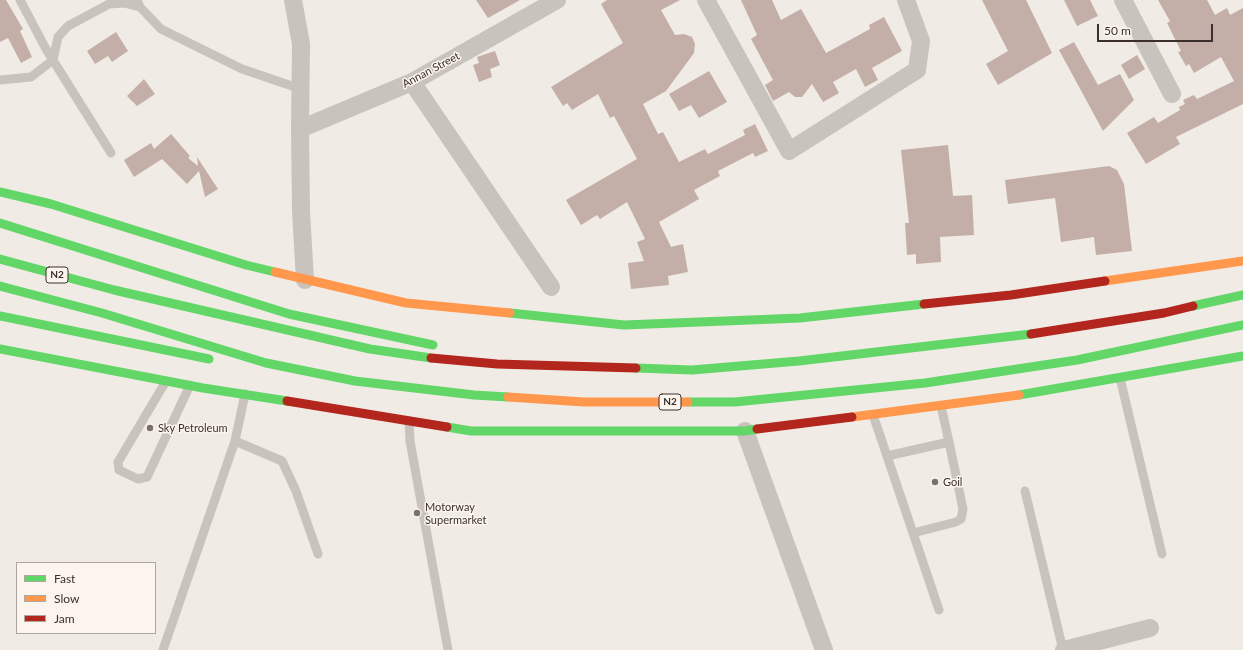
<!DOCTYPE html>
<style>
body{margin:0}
#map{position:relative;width:1243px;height:650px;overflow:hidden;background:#f0ebe5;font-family:Lato,sans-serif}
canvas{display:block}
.legend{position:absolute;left:16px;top:562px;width:140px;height:72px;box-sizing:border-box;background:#fbf5ee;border:1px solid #aea6a0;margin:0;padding:5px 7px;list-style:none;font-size:12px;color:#3b302b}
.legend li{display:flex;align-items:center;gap:8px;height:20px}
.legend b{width:20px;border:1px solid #aea6a0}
.scale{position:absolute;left:1097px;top:24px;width:116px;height:18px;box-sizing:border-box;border:2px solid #3b302b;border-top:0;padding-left:5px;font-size:12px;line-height:14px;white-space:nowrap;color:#3b302b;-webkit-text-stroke:3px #fbf5ee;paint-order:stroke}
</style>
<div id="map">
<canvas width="1243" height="650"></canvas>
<ul class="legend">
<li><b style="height:5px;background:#63d668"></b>Fast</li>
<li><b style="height:5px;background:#ff974d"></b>Slow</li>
<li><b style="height:5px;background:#b3261e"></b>Jam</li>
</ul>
<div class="scale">50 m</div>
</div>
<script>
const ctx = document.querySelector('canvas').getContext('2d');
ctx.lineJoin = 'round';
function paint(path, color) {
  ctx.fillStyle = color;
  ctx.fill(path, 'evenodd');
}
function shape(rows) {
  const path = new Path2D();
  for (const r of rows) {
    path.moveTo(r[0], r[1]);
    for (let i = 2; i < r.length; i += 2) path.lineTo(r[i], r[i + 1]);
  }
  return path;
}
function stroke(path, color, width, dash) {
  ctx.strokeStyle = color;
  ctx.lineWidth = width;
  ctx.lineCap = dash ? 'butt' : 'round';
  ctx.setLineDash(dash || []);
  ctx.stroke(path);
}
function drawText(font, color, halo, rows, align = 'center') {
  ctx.font = font + ' Lato,sans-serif';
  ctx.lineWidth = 3;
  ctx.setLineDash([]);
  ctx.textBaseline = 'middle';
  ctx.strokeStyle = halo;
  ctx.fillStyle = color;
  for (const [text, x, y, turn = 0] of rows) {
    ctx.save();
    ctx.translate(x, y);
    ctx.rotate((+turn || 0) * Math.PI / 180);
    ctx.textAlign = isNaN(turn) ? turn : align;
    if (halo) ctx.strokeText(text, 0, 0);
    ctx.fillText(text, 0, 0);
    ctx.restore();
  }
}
const building = shape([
 [0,0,6,0,23,29,20,31,32,57,21,63,8,38,0,42],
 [476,0,520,0,488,18],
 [607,0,680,0,661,10,675,35,684,34,692,37,695,44,694,53,666,91,643,104,658,134,663,132,679,162,705,149,708,154,745,135,743,130,755,124,768,151,755,157,753,153,718,171,720,176,694,190,699,199,659,222,671,247,683,244,688,272,668,276,669,285,631,289,628,263,644,261,637,242,645,239,627,202,600,219,597,215,581,225,566,200,637,159,614,116,610,118,598,94,572,110,567,103,563,106,551,87,623,43,601,4],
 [741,0,772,0,781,20,801,9,826,53,870,29,869,25,884,17,902,51,872,68,878,80,865,87,856,69,833,82,839,93,823,102,812,84,802,97,795,97,789,92,773,101,765,85,773,80,751,39,757,35],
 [982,0,1026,0,1052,53,998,85,986,64,1008,51],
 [1064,0,1090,0,1098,16,1077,26],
 [1158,0,1207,0,1215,15,1227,8,1230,15,1243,8,1243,104,1176,137,1180,144,1146,164,1127,133,1154,117,1158,123,1180,110,1179,107,1185,104,1183,100,1194,95,1197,99,1234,81,1221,57,1194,73,1189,64,1186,66,1178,52,1181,51,1167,23,1170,21],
 [116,32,128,51,112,62,108,56,95,64,87,51],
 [1074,42,1098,85,1120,74,1134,100,1103,131,1059,50],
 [495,51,500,65,490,69,492,77,479,82,473,65,479,63,477,57],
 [1137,55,1145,69,1129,79,1121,65],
 [709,71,727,102,699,118,691,105,679,111,669,94],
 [144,79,155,94,137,106,127,96],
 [171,134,190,156,188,158,198,166,197,157,218,189,205,197,199,171,187,184,162,159,134,177,124,160,151,143,154,149],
 [948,145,953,196,972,195,974,235,940,237,941,262,916,264,916,254,907,255,905,223,909,223,901,150],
 [1109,166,1117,170,1124,184,1132,251,1096,255,1094,237,1061,242,1055,198,1008,204,1005,180]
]);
const lane = shape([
 [20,0,46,49,111,153],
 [137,0,140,7,161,29,242,69,301,89],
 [0,80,31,77,53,60,58,37,68,26,109,4,124,3,140,7],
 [1120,378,1162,554],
 [166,381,118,462,119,470,138,479,147,477,190,385],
 [873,415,887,456,949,442,941,406],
 [409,421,410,441,448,650],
 [235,441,282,461,296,491,318,554],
 [887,456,939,610],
 [1025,491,1063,650],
 [913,533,956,522,961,519,963,509,949,442],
 [163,650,235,441,245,394]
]);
const street = shape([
 [293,0,301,44,300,129,301,211,305,280],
 [706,0,789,151,917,70,921,41,906,0],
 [1123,0,1172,94],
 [412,82,551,287],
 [300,129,412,82,557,0],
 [745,431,824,650],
 [1064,650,1150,628]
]);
const fast = shape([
 [0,192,51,204,246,265,275,272],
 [0,223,289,314,433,345],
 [0,259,114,290,370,349,431,358],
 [0,286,102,313,266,363,355,381,474,395,508,397],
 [1193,306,1243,295],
 [510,313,624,325,800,318,924,304],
 [0,316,209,359],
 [0,349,203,388,287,401],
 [636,368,692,370,799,361,1031,334],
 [1019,395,1243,356],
 [688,402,735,402,925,383,1077,360,1243,325],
 [447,427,471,431,745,431,757,429]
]);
const slow = shape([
 [275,272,406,303,510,313],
 [1105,281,1243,261],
 [508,397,584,402,688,402],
 [852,417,1019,395]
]);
const jam = shape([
 [924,304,1011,295,1105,281],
 [1031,334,1164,313,1193,306],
 [431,358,497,364,636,368],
 [287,401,447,427],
 [757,429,852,417]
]);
const markers = [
 [150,428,4,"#7a716c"],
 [935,482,4,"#7a716c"],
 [417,513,4,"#7a716c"]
];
const shields = [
 [57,275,22],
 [670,402,22]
];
const shieldNames = [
 ["N2",57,275],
 ["N2",670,402]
];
const streetNames = [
 ["Annan Street",431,70,-28]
];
const poiNames = [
 ["Sky Petroleum",158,428],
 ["Goil",943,482],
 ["Motorway",425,507],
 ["Supermarket",425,520]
];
paint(building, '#c3afa7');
stroke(lane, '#c9c3be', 9);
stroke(street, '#c9c3be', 18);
stroke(fast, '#63d668', 9);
stroke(slow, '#ff974d', 9);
stroke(jam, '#b3261e', 9);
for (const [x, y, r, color] of markers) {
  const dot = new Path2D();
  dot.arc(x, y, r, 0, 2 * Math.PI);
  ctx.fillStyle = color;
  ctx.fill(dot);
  stroke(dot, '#fbf5ee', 1.5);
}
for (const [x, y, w] of shields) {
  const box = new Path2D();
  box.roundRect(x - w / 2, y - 8, w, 16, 3);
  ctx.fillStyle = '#fbf5ee';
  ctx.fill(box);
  stroke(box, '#3b302b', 1);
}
drawText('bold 10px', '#3b302b', null, shieldNames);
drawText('11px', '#3b302b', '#fbf5ee', streetNames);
drawText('11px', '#3b302b', '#fbf5ee', poiNames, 'left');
</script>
